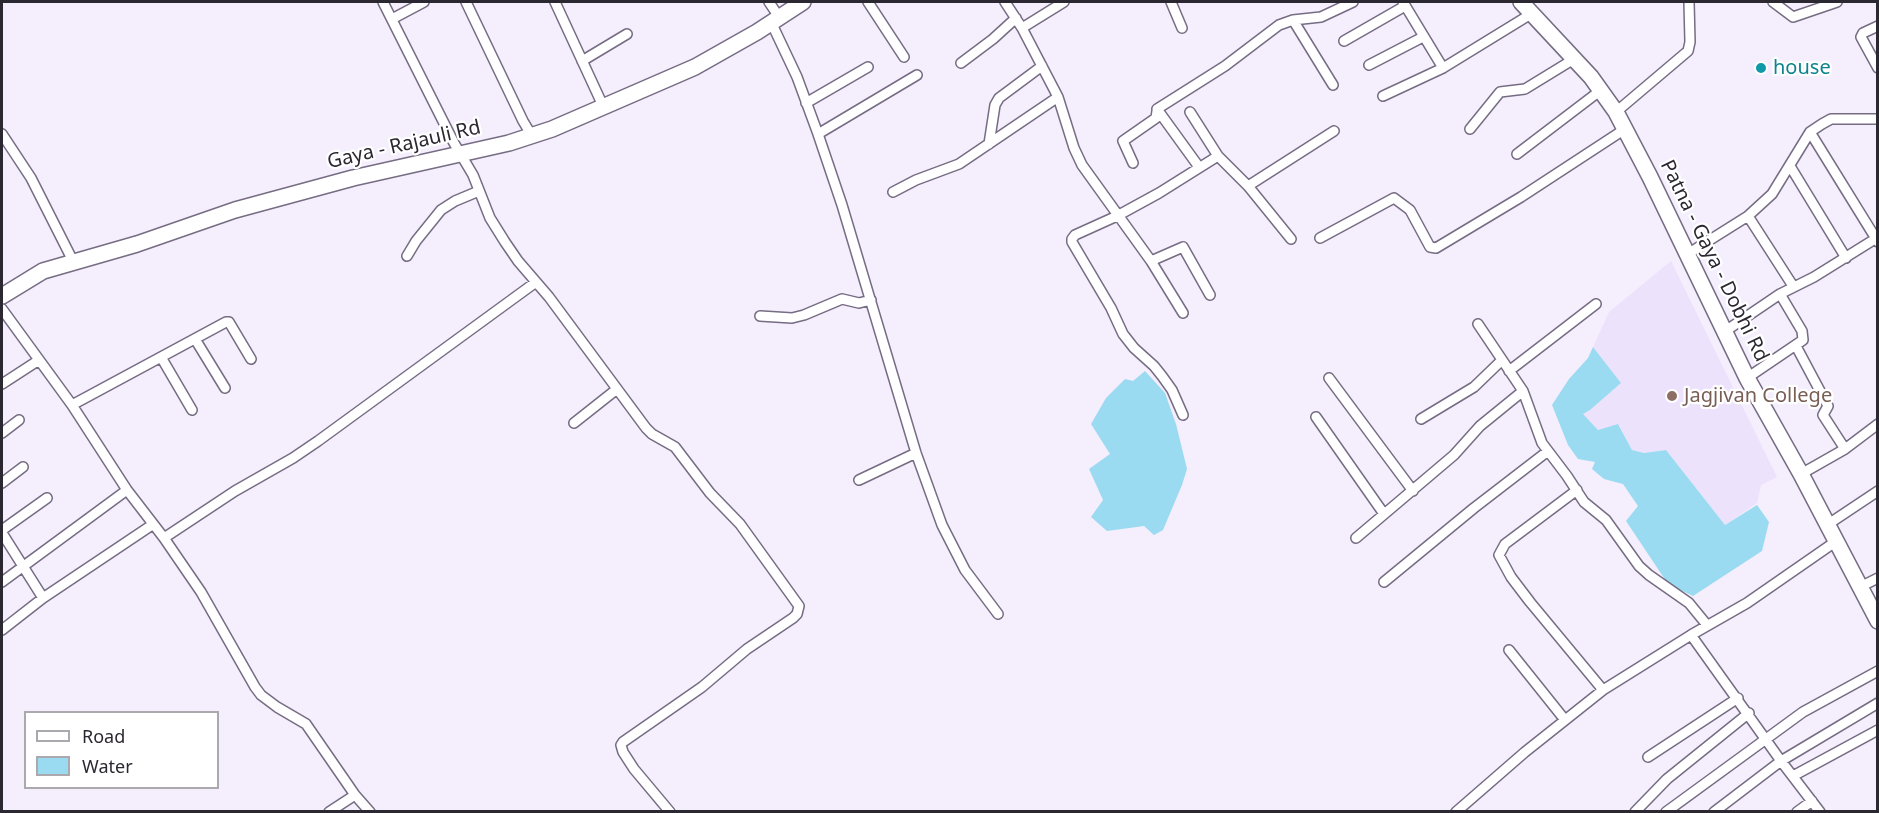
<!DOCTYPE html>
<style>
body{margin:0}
#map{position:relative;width:1879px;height:813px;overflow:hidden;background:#f4eefd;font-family:"Noto Sans",sans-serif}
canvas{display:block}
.frame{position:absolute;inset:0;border:3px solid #2c2832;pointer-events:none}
.legend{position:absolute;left:24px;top:711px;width:195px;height:78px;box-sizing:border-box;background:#fff;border:2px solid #aba9ad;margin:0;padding:8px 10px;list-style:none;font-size:18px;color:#2c2832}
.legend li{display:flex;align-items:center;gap:12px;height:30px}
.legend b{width:30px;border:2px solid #aba9ad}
</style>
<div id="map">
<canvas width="1879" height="813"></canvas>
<div class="frame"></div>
<ul class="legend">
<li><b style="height:8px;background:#fff"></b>Road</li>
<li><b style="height:16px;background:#9adbf1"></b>Water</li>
</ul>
</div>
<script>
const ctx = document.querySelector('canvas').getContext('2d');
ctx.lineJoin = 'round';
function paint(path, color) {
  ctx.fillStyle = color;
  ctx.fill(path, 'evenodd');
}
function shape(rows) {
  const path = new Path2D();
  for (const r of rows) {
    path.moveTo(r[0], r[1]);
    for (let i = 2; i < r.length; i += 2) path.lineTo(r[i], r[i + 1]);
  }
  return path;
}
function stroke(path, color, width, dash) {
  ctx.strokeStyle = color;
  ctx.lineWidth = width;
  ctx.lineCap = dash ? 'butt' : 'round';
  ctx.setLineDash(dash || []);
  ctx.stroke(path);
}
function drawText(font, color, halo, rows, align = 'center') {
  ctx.font = font + ' "Noto Sans",sans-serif';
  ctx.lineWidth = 4.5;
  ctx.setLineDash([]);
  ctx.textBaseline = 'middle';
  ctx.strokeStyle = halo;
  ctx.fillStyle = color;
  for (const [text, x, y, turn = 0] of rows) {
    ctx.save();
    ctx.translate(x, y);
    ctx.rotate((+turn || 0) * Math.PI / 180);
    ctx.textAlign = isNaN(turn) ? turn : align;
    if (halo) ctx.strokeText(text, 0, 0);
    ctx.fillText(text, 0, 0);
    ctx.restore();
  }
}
const built = shape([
 [1671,261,1777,477,1761,485,1757,503,1725,525,1666,450,1644,453,1632,450,1619,425,1598,430,1582,414,1590,410,1621,383,1593,347,1609,312]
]);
const water = shape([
 [1593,347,1621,383,1590,410,1583,414,1598,430,1618,424,1632,450,1644,453,1666,450,1725,525,1757,505,1769,522,1762,551,1693,596,1668,584,1626,521,1638,506,1623,484,1604,479,1592,469,1595,462,1578,459,1568,445,1552,405,1569,379,1588,358],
 [1145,371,1165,393,1176,424,1187,469,1182,485,1163,530,1154,535,1144,526,1107,531,1091,517,1103,500,1089,469,1110,454,1091,424,1106,398,1125,379,1133,381]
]);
const minor = shape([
 [383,2,454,143,473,175,490,218,505,242,518,261,549,297,646,428,652,434,675,447,710,493,740,524,799,606,797,614,793,618,747,649,702,687,623,742,621,745,623,752,634,769,670,812],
 [466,2,523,121,532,136],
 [555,2,604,108],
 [769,2,779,17],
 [868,2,904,57],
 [1005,2,1022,28,1058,97,1074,148,1082,165,1151,261,1183,313],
 [1171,2,1182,28],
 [1403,2,1443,68],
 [1773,2,1793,17,1837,2],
 [392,19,424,2],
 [1293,20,1333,85],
 [771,22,797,77,818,134,842,205,916,453,942,525,965,570,998,614],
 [1878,26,1863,33,1861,37,1878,68],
 [1022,28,1064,2],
 [1344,41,1405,6],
 [582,61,627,34],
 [961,63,993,39,1016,18],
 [1369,65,1423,37],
 [1383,96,1443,68,1531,14],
 [806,103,868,67],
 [1190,112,1218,156,1248,186,1291,239],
 [1616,112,1688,51,1690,42,1689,2],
 [1470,129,1500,92,1525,89,1574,59],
 [1810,132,1878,242],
 [2,134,31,178,73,261],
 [818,134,917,75],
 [989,144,995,105,999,98,1042,66],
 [1517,154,1601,90],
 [1133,163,1123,141,1156,118,1157,111],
 [1790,166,1846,258],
 [1199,167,1157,109,1225,66,1279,25,1293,20,1321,17,1353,2],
 [1248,186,1334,131],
 [893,192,916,180,959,164,1058,97],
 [1748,216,1793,286],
 [1320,238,1394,198,1410,210,1430,247,1436,248,1521,197,1625,129],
 [1686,255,1748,216,1772,194,1810,132,1822,124,1831,119,1878,119],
 [407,256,416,241,441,210,455,201,479,191],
 [1151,261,1183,247,1210,295],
 [2,309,72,405,127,490,164,538,201,592,255,687,261,695,277,707,306,724,355,795,370,812],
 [760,316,792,318,804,315,842,299,859,303,871,300],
 [1478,324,1523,391,1542,443,1567,476,1584,502,1606,520,1639,566,1649,575,1689,603,1707,625],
 [1724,332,1780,294,1814,277,1875,239],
 [195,339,225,388],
 [1796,346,1828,406,1823,415,1845,449],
 [161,357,192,410],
 [1509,371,1596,304],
 [1329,378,1413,491],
 [1747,378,1803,340,1802,331,1780,294],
 [2,384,39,360],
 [72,405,226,322,229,322,251,359],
 [1183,415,1172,390,1162,376,1154,366,1134,348,1123,334,1111,308,1072,242,1072,239,1075,235,1117,216,1159,193,1218,156],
 [1316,417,1384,514],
 [1421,419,1474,387,1502,360],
 [574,423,617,389],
 [2,433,19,420],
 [1801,474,1845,449,1878,424],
 [859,480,916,453],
 [2,483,23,467],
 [1577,490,1505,544,1499,555,1511,577,1530,602,1603,690],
 [1827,525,1878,491],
 [2,530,47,498],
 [2,533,43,598,152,525],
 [164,538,235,491,293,458,318,441,536,282],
 [1356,538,1454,455,1480,426,1523,391],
 [2,582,127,490],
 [1384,582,1474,508,1548,451],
 [1860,587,1878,578],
 [2,630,43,598],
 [1691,635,1781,761,1820,812],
 [1509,650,1565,720],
 [1648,757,1738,698],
 [1793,776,1878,730],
 [329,812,355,795],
 [1456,812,1525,752,1603,690,1691,635,1747,603,1835,542],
 [1635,812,1667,779,1749,713],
 [1666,812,1803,712,1878,671],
 [1714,812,1781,761,1878,703],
 [1797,812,1812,801]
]);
const primary = shape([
 [1521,2,1591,77,1616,112,1650,177,1747,378,1801,474,1878,621],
 [2,296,43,271,137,244,235,210,353,178,509,143,552,129,695,67,757,32,803,2]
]);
const markers = [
 [1761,68,6,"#0f9aa8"],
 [1672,396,6,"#8d6e63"]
];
const cultureNames = [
 ["house",1773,68]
];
const streetNames = [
 ["Gaya - Rajauli Rd",404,145,-13],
 ["Patna - Gaya - Dobhi Rd",1714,261,64]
];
const educationNames = [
 ["Jagjivan College",1684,396]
];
paint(built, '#ede2fc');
paint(water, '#9adbf1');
stroke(minor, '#766c83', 12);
stroke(primary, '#766c83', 18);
stroke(minor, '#fff', 9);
stroke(primary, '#fff', 15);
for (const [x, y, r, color] of markers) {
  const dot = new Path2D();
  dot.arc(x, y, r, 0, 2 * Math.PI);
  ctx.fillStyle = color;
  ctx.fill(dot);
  stroke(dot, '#fff', 2);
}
drawText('20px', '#0d838f', '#fff', cultureNames, 'left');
drawText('20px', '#2c2832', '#fff', streetNames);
drawText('20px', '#785e54', '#fff', educationNames, 'left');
</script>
